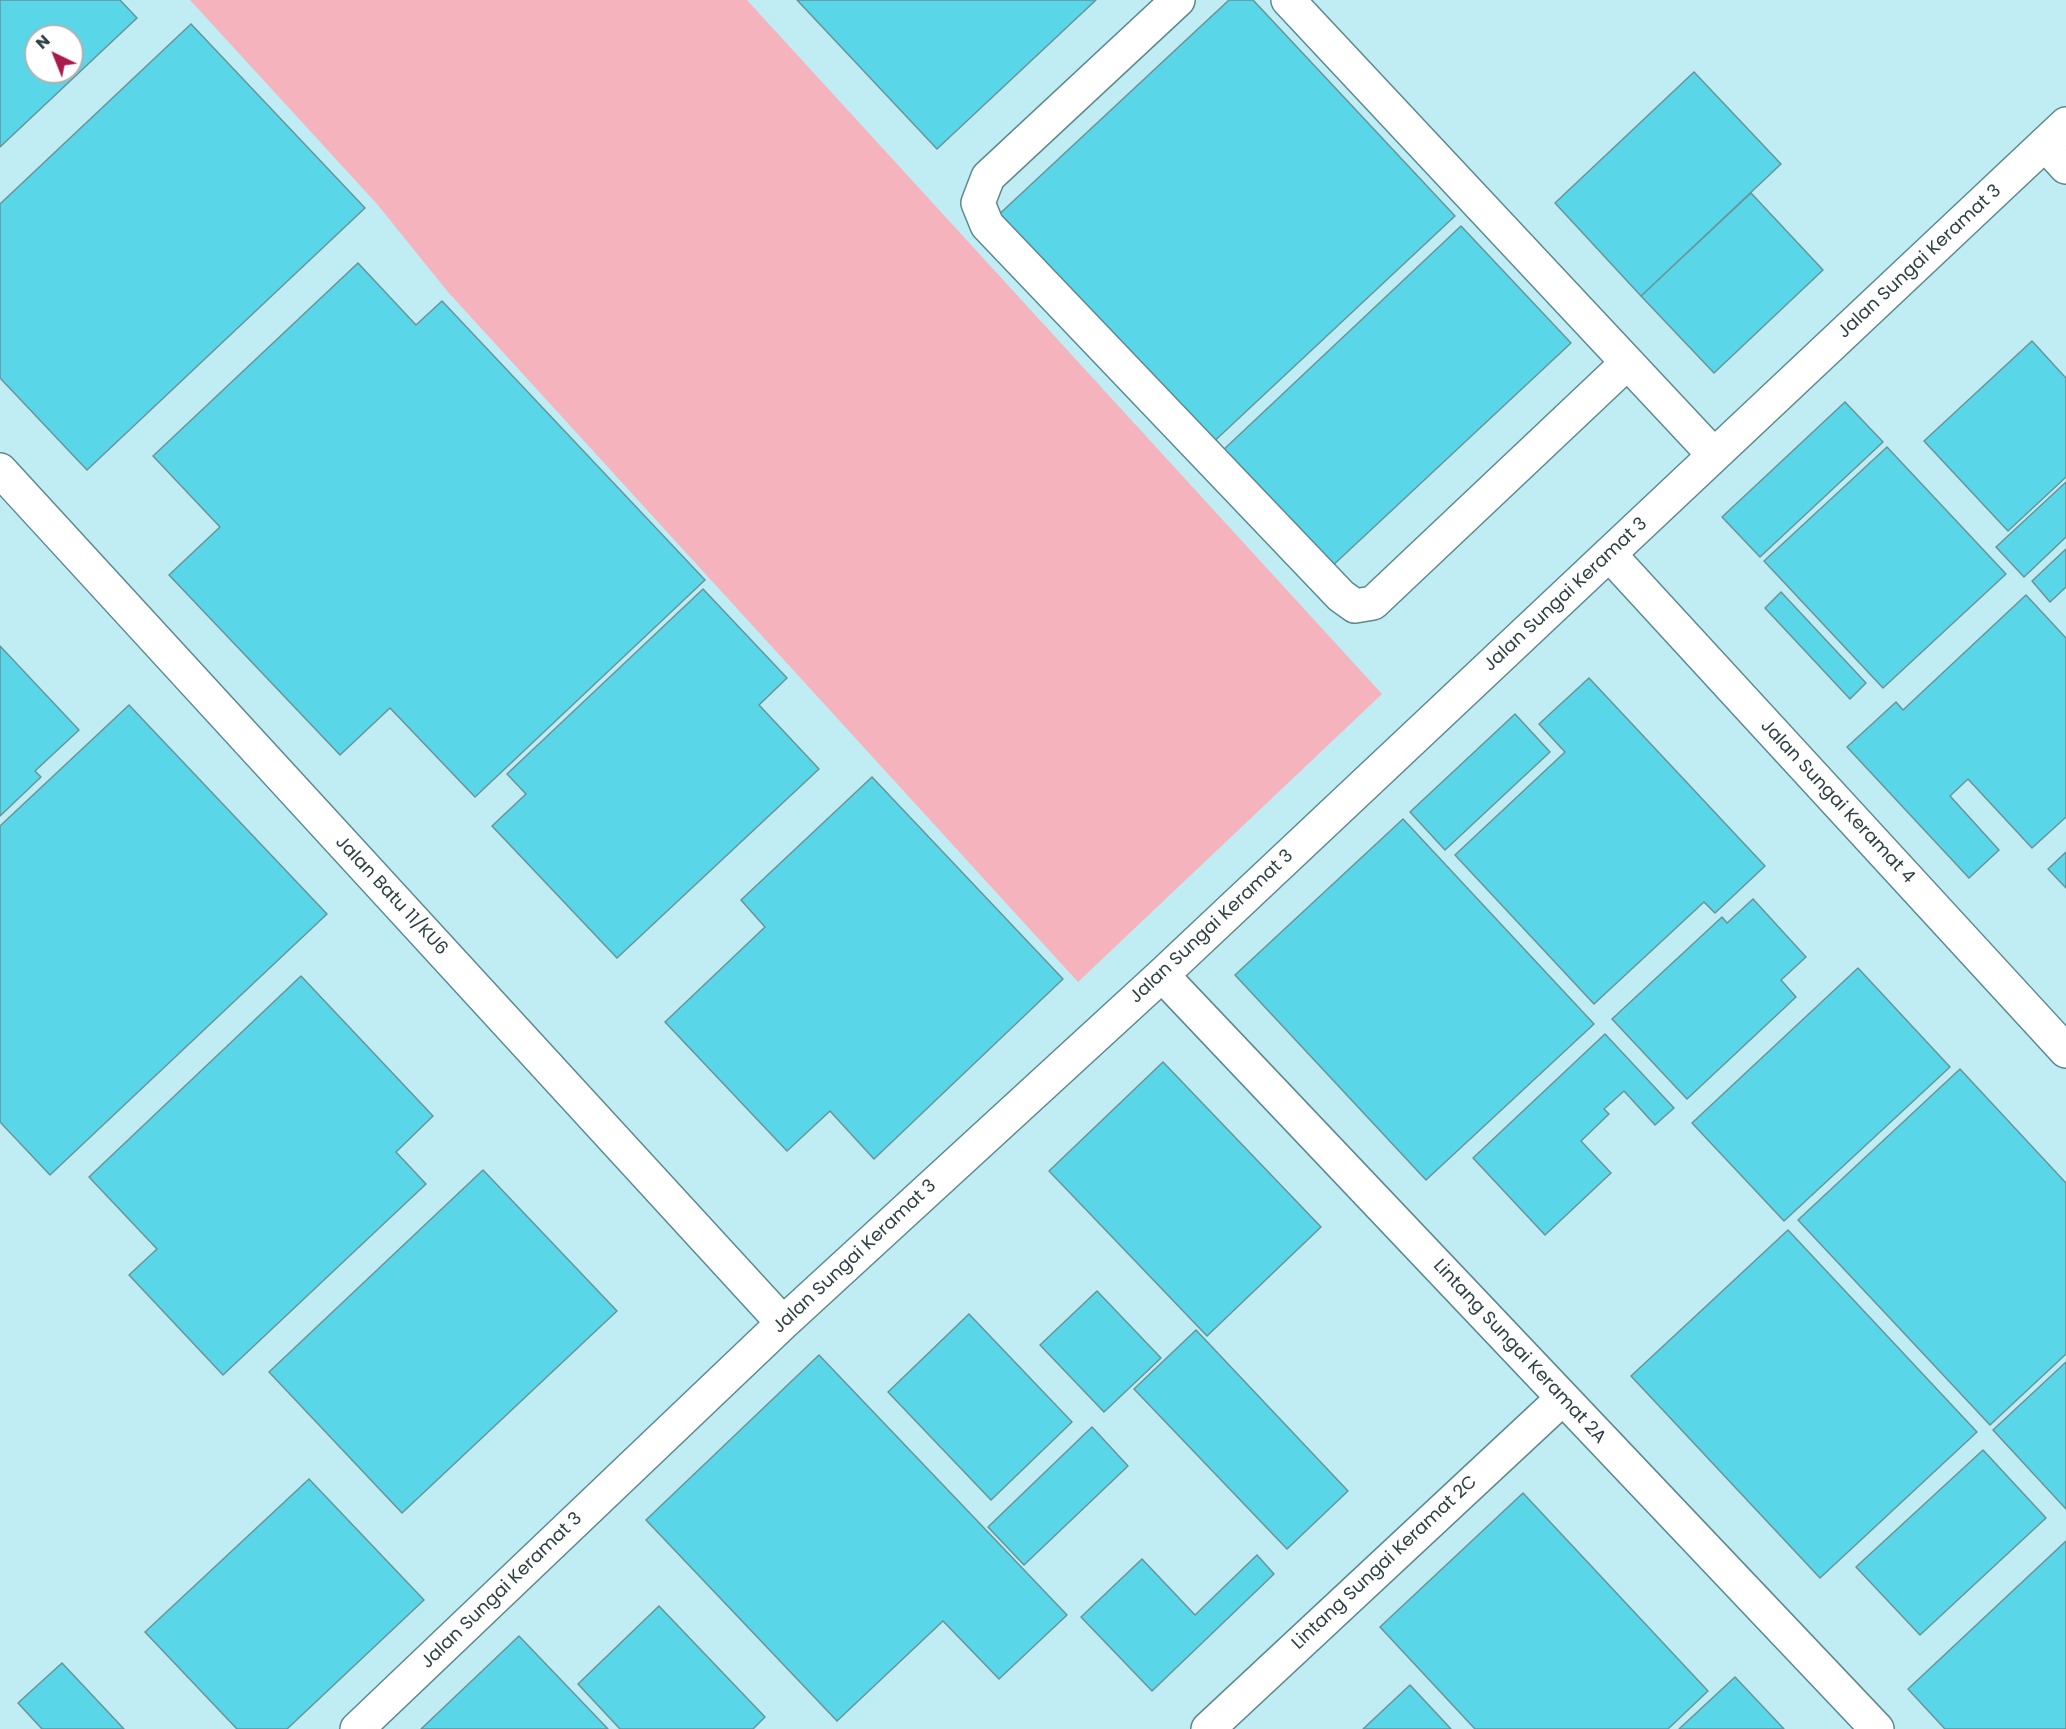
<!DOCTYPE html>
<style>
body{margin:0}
#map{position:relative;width:2066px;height:1729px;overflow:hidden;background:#c0edf4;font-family:Poppins,sans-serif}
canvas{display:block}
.north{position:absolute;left:24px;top:24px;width:60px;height:60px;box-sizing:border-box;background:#fff;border:2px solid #abb3b3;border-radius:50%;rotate:317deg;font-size:16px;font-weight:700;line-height:24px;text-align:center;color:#2d4042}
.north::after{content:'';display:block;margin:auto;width:21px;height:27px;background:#ab194d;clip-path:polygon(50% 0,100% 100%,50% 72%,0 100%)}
</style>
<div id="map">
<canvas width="2066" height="1729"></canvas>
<div class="north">N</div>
</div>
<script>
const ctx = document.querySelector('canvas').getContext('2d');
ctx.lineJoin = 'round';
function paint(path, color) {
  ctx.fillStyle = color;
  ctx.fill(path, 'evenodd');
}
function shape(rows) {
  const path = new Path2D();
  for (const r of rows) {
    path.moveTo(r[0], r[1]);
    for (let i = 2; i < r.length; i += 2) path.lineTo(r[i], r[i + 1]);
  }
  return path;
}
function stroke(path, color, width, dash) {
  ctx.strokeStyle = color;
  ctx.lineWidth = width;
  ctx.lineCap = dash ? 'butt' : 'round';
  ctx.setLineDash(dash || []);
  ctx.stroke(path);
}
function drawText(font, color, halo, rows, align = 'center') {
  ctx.font = font + ' Poppins,sans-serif';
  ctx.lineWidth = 6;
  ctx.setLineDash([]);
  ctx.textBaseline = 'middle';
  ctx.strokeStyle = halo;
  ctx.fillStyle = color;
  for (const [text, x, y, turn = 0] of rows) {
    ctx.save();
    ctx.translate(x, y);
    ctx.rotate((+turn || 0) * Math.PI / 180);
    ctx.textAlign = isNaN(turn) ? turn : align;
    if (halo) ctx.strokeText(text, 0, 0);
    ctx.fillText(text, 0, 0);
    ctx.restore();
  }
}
const green = shape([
 [190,0,747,0,1382,694,1078,982,448,292,377,204]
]);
const building = shape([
 [0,0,120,0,137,18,0,147,0,0],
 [36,36,72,36,72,72,36,72,36,36],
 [797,0,1096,0,937,149,797,0],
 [1229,0,1253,0,1455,216,1207,448,993,220,1229,0],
 [191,24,365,208,87,470,0,378,0,204,191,24],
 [1694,72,1781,164,1641,296,1555,203,1694,72],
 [1751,193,1823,270,1714,373,1641,296,1751,193],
 [1461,226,1571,343,1329,569,1220,453,1461,226],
 [358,263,416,325,442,301,705,580,475,797,390,708,340,755,169,575,220,527,153,456,358,263],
 [2032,341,2066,378,2066,477,2008,531,1924,441,2032,341],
 [1845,402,1883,442,1760,557,1722,517,1845,402],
 [1887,447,2006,574,1883,688,1764,561,1887,447],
 [2066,482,2066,537,2024,577,1996,547,2066,482],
 [2066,549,2066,587,2050,602,2032,581,2066,549],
 [703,589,787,678,759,705,819,769,617,958,492,826,526,794,507,774,703,589],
 [1781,592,1866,683,1850,699,1765,608,1781,592],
 [2026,595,2066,638,2066,817,2032,848,1968,779,1950,796,1999,850,1969,878,1847,747,1896,702,1903,710,2026,595],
 [0,646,79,730,35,771,41,777,0,816,0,646],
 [1589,678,1765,866,1715,913,1704,902,1594,1004,1455,855,1565,752,1539,724,1589,678],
 [129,705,327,914,50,1175,0,1122,0,826,129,705],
 [1515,714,1550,752,1445,850,1410,812,1515,714],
 [872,777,1063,979,874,1159,830,1111,787,1151,665,1022,765,927,741,900,872,777],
 [1403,819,1594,1024,1426,1180,1235,975,1403,819],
 [2066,852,2066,888,2048,869,2066,852],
 [1753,899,1806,957,1781,980,1796,997,1687,1099,1612,1019,1722,917,1727,923,1753,899],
 [1858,968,1950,1067,1784,1221,1692,1123,1858,968],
 [301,976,433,1116,396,1152,426,1184,223,1375,129,1275,157,1249,89,1177,301,976],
 [1605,1034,1674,1108,1655,1125,1624,1091,1604,1109,1609,1114,1581,1141,1611,1173,1545,1235,1473,1158,1605,1034],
 [1163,1062,1321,1227,1207,1336,1049,1171,1163,1062],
 [1960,1069,2066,1183,2066,1354,1990,1425,1798,1220,1960,1069],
 [483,1170,617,1311,402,1513,269,1372,483,1170],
 [1788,1230,1977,1432,1820,1578,1631,1376,1788,1230],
 [1097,1291,1161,1358,1104,1412,1040,1345,1097,1291],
 [969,1314,1072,1422,991,1500,888,1392,969,1314],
 [1196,1330,1348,1491,1287,1549,1134,1389,1196,1330],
 [819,1355,1067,1615,999,1679,943,1621,837,1721,646,1520,819,1355],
 [2066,1362,2066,1509,1993,1430,2066,1362],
 [1092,1427,1128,1466,1024,1565,988,1527,1092,1427],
 [1983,1450,2046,1518,1920,1635,1856,1567,1983,1450],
 [309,1479,424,1600,287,1729,237,1729,145,1632,309,1479],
 [1523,1493,1708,1691,1668,1729,1475,1729,1380,1627,1523,1493],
 [2066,1541,2066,1729,1945,1729,1908,1689,2066,1541],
 [1257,1555,1274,1574,1152,1691,1081,1617,1142,1559,1195,1615,1257,1555],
 [659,1606,765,1717,753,1729,620,1729,578,1684,659,1606],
 [519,1636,608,1729,421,1729,519,1636],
 [62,1663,124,1729,42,1729,18,1703,62,1663],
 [1735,1677,1784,1729,1679,1729,1735,1677],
 [1410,1685,1451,1729,1363,1729,1410,1685]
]);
const minor = shape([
 [1178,0,988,177,978,203,987,225,1341,596,1355,606,1373,603,1627,363],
 [1288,0,1714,455],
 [2045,144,2066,167],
 [0,470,783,1323],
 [1609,554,2066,1051],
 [1162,975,1877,1729],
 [357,1729,783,1323,1162,975,2066,124],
 [1208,1729,1563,1398]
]);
const streetNames = [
 ["Jalan Sungai Keramat 3",1920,262,-43],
 ["Jalan Sungai Keramat 3",1566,595,-43],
 ["Jalan Sungai Keramat 4",1837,802,47],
 ["Jalan Batu 11/KU6",391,896,47],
 ["Jalan Sungai Keramat 3",1212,927,-43],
 ["Jalan Sungai Keramat 3",855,1257,-43],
 ["Lintang Sungai Keramat 2A",1519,1352,47],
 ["Lintang Sungai Keramat 2C",1385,1563,-43],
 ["Jalan Sungai Keramat 3",502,1591,-44]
];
paint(green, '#f5b3be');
paint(building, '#59d7e9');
stroke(building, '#689399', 1.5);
stroke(minor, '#5e888f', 36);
stroke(minor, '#fff', 33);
drawText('18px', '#2d4042', '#fff', streetNames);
</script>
